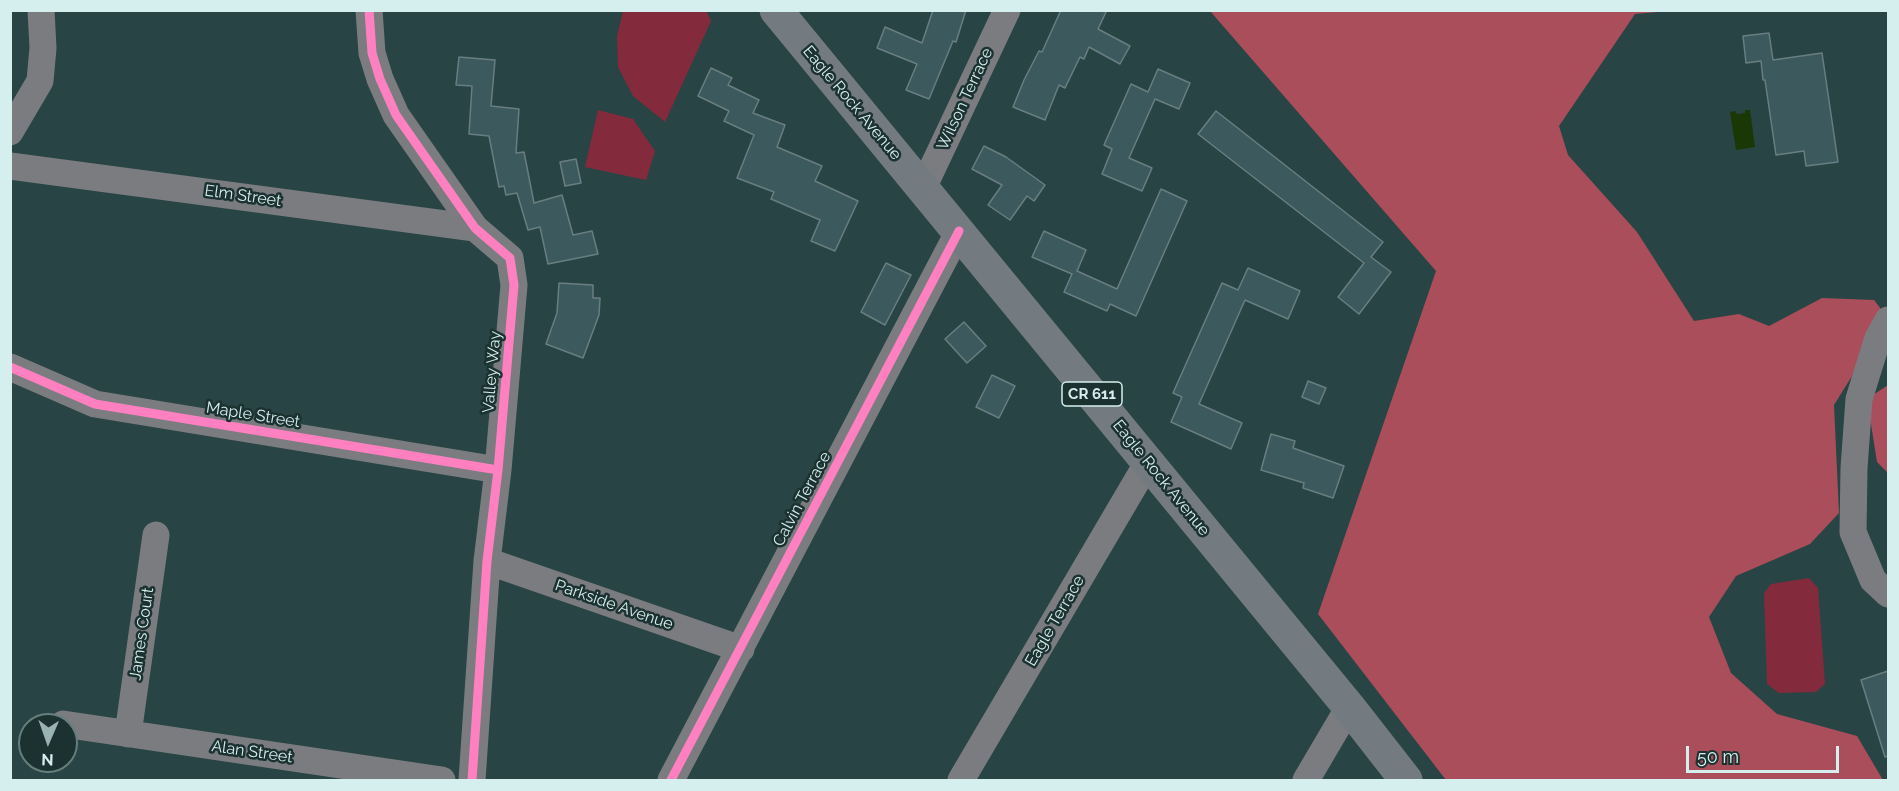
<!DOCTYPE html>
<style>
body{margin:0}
#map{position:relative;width:1899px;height:791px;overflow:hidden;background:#294444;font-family:Raleway,sans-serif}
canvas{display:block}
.frame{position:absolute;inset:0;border:12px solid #d5efee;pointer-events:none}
.north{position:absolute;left:18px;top:713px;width:60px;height:60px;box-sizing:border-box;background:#1c3231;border:2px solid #667e7d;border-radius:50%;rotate:182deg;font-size:16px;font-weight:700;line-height:24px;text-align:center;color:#d5efee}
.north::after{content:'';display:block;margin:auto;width:21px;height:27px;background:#99b3b2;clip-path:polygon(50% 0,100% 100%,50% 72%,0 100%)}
.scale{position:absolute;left:1686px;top:746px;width:153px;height:27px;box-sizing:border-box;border:3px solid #d5efee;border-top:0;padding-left:8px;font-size:18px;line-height:21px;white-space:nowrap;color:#d5efee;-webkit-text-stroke:4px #1c3231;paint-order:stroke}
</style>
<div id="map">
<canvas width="1899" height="791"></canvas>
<div class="frame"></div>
<div class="north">N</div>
<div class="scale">50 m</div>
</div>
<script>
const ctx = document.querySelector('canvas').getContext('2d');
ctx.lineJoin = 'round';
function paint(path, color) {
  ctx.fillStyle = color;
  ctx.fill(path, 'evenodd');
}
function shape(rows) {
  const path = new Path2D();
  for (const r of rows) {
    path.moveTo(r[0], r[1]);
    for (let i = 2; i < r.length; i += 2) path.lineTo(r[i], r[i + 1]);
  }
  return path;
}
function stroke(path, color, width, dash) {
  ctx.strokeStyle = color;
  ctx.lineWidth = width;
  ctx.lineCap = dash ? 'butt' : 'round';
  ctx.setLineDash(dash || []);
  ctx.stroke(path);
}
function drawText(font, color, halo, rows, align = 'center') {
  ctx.font = font + ' Raleway,sans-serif';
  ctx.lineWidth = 5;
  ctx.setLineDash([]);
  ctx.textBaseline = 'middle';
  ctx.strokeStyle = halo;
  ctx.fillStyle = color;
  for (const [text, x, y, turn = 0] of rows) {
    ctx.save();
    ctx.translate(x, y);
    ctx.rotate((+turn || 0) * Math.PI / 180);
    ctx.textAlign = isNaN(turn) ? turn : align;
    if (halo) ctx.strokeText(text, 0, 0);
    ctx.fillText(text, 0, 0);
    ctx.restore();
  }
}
const green = shape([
 [706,10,711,21,665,122,633,96,618,67,617,36,623,11],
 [598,110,633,119,655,151,646,180,585,167],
 [1809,578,1818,588,1825,684,1816,692,1779,693,1767,684,1764,593,1771,584]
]);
const forest = shape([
 [1210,11,1670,11,1635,14,1559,126,1568,155,1637,232,1694,321,1739,314,1769,326,1822,298,1874,300,1888,318,1834,405,1839,513,1810,544,1736,576,1709,617,1731,673,1777,714,1857,736,1883,780,1446,780,1318,614,1436,271],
 [1888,385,1888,473,1877,462,1867,399]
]);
const water = shape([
 [1745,110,1750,110,1755,147,1736,150,1730,112,1735,111,1737,114,1745,113]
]);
const building = shape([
 [933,10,966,10,956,42,953,41,929,99,906,90,917,64,877,48,885,27,922,43,933,10],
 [1061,10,1107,10,1098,29,1130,46,1120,64,1089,47,1084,59,1080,57,1065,88,1059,85,1045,120,1013,107,1024,80,1039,51,1042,52,1061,10],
 [1769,33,1773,60,1822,53,1838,162,1806,166,1804,151,1776,155,1765,80,1763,80,1761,61,1746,63,1743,36,1769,33],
 [459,57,495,60,491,106,519,109,516,153,524,152,534,203,562,195,573,235,592,231,598,254,548,264,540,227,528,230,517,193,506,195,504,186,499,187,489,136,469,134,472,86,456,85,459,57],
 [711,68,732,78,728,85,759,100,753,113,785,125,777,147,822,166,815,181,858,201,835,251,811,241,820,220,771,199,774,192,737,178,754,135,724,121,729,111,698,96,711,68],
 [1158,69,1190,83,1179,109,1155,99,1129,158,1152,168,1142,191,1102,174,1112,149,1104,145,1131,84,1148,92,1158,69],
 [1216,111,1383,242,1371,257,1391,272,1359,314,1338,297,1364,263,1198,134,1216,111],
 [984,146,1006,157,1045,185,1034,201,1027,196,1010,220,988,205,1002,185,972,169,984,146],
 [576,159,581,183,565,186,560,162,576,159],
 [1161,189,1187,201,1136,316,1110,304,1107,311,1064,292,1072,274,1032,257,1044,231,1086,250,1077,271,1117,289,1161,189],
 [886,263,911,275,885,325,861,312,886,263],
 [1248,268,1300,291,1288,319,1245,300,1199,404,1242,423,1231,449,1171,422,1182,397,1173,393,1222,283,1238,290,1248,268],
 [559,283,593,285,593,298,600,298,599,315,583,358,546,344,557,313,559,283],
 [964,322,986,346,967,363,945,339,964,322],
 [992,375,1015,386,999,418,976,407,992,375],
 [1308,381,1326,388,1319,404,1302,397,1308,381],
 [1271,434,1295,441,1293,448,1344,466,1333,498,1303,488,1304,483,1261,470,1271,434],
 [1888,671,1888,756,1885,757,1861,680,1888,671]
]);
const minor = shape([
 [369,10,372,53,380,79,396,115,475,228,510,258,514,285,498,470,487,561,472,780],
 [10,132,40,81,43,48,41,10],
 [10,166,475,228],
 [923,188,1007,10],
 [1888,320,1878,338,1859,399,1854,468,1853,532,1873,580,1888,594],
 [10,367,95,404,498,470],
 [487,561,741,649],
 [63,724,442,780],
 [128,734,156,535],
 [671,780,959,231],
 [961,780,1148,462],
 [1306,780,1349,707]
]);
const major = shape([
 [776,10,1349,707,1406,780]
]);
const cycleway = shape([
 [369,10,372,53,380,79,396,115,475,228,510,258,514,285,498,470,487,561,472,780],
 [10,367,95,404,498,470],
 [671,780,959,231]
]);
const shields = [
 [1092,394,60]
];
const shieldNames = [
 ["CR 611",1092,394]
];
const streetNames = [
 ["Wilson Terrace",965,99,-65],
 ["Eagle Rock Avenue",852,103,50],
 ["Elm Street",243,196,8],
 ["Valley Way",492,372,-85],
 ["Maple Street",253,415,9],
 ["Eagle Rock Avenue",1161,478,51],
 ["Calvin Terrace",802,499,-62],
 ["Parkside Avenue",614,605,19],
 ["Eagle Terrace",1055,621,-60],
 ["James Court",142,634,-82],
 ["Alan Street",252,752,8]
];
paint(green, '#832b3c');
paint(forest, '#ab4e5b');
paint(water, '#1a3706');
paint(building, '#3c595d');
stroke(building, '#697e80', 1.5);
stroke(minor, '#7b7c80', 27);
stroke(major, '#747b80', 33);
stroke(cycleway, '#ff80c0', 9);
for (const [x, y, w] of shields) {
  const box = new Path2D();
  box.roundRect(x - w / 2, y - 12, w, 24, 4.5);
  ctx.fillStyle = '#1c3231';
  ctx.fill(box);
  stroke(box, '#d5efee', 1.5);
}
drawText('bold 15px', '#d5efee', null, shieldNames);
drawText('16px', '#d5efee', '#1c3231', streetNames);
</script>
